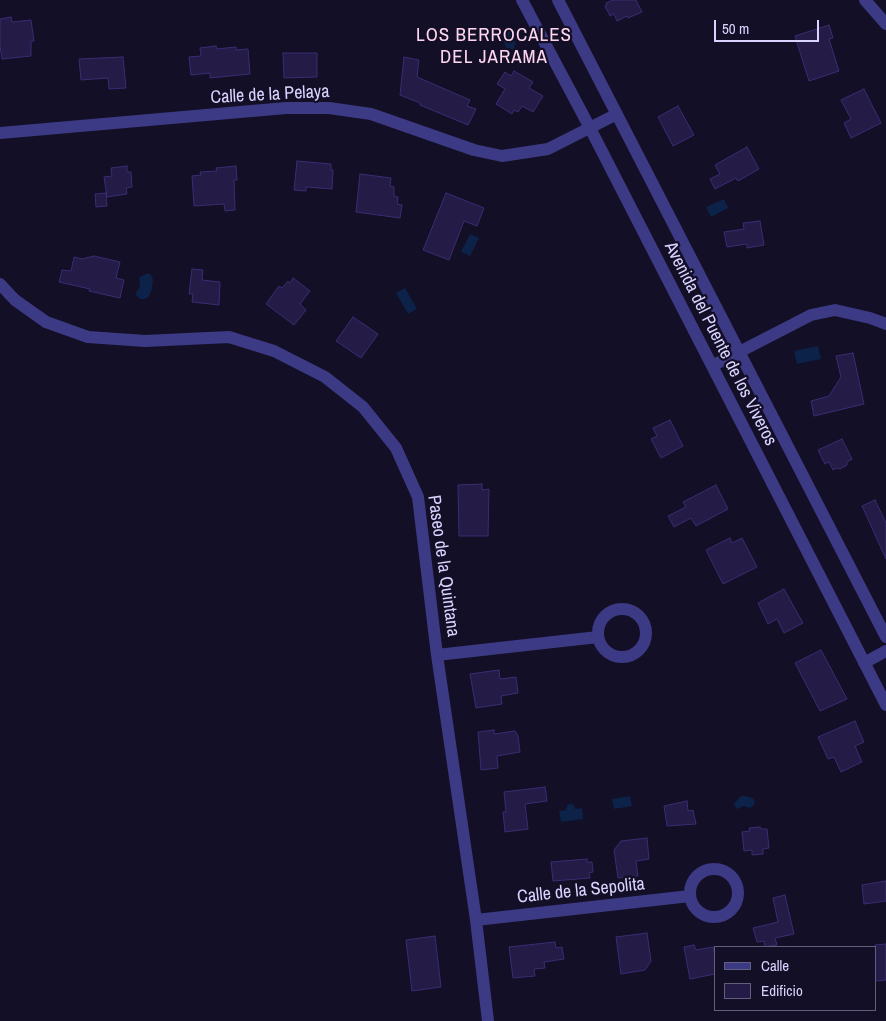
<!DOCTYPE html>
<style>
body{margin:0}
#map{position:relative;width:886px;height:1021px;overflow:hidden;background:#130f26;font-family:"Archivo Narrow",sans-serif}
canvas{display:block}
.legend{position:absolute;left:714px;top:946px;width:162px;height:65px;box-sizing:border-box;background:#130f26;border:1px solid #625e7d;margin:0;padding:6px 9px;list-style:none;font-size:15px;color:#d9d4ff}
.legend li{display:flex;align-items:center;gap:10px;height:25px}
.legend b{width:25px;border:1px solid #625e7d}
.scale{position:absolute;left:714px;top:20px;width:105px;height:22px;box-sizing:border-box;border:2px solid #d9d4ff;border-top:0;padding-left:6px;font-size:15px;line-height:18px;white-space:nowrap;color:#d9d4ff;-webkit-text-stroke:4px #130f26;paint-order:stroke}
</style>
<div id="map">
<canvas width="886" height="1021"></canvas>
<ul class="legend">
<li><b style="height:6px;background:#3d3a85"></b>Calle</li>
<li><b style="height:14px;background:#241b47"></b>Edificio</li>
</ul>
<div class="scale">50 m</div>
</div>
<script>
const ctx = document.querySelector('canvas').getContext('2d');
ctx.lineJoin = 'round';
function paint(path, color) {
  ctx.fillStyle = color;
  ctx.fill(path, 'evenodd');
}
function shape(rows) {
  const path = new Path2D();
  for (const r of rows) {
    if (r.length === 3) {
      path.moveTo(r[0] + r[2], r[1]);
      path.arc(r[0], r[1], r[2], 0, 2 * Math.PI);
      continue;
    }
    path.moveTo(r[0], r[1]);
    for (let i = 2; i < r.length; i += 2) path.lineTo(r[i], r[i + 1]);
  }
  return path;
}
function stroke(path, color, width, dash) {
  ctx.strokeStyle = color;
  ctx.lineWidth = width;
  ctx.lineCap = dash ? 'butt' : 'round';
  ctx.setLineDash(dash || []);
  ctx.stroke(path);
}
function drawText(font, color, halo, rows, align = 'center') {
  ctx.font = font + ' "Archivo Narrow",sans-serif';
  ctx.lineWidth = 4.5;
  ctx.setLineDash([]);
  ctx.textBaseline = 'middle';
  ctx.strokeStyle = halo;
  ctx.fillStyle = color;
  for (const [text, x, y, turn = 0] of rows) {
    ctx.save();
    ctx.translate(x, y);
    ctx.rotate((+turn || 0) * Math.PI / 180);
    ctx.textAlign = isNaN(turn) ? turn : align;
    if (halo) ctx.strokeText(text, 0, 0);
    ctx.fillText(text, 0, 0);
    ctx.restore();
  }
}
const water = shape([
 [508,27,516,44,514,46,515,48,512,50,510,48,507,49,499,32],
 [724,199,728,208,711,217,706,207],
 [470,234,479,238,470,256,461,252],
 [146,274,150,274,152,277,153,280,152,288,151,292,148,297,144,299,140,299,136,295,136,292,140,287,139,279,140,277],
 [405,288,417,309,408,314,396,293],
 [818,346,821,359,797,364,794,351],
 [630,796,632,806,614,809,612,799],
 [741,796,746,796,753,798,755,802,753,806,750,808,743,806,738,809,736,808,734,804,738,799],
 [569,804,572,804,574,805,575,809,582,808,583,819,561,822,559,811,566,810,567,806]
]);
const building = shape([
 [613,0,636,0,642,12,628,18,627,16,617,21,614,14,610,16,605,6,607,5,606,3,613,0],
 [11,17,12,22,31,20,34,41,31,41,31,56,2,59,0,46,0,19,11,17],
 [829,25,833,38,829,39,839,71,809,81,795,36,829,25],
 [216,46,217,49,236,47,236,50,248,49,250,74,210,78,210,73,191,75,189,57,201,56,200,48,216,46],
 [283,53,317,53,317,77,284,78,283,53],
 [123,57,126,88,109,89,108,78,81,80,79,59,123,57],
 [404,57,419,60,417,77,470,100,467,106,476,109,468,125,420,105,420,103,400,95,404,57],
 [514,71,533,82,529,88,543,96,533,112,522,106,518,112,514,110,512,114,496,104,505,89,497,84,505,72,511,76,514,71],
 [864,89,881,123,851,138,844,123,851,119,841,100,864,89],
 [678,106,694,135,673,146,658,117,678,106],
 [747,147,759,169,738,181,736,178,715,189,710,179,720,174,715,165,747,147],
 [297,161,331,164,331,170,333,170,332,189,306,187,306,191,294,190,297,161],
 [127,166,127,172,131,172,132,187,126,188,127,194,107,197,104,177,112,176,111,168,127,166],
 [236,166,237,180,234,180,235,210,225,211,224,204,194,206,192,176,201,175,200,172,217,171,216,168,236,166],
 [360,174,391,178,390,186,394,187,394,196,398,197,397,204,402,205,400,218,356,212,360,174],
 [106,193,107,206,96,207,95,194,106,193],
 [446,193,484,208,477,226,464,221,449,260,423,250,446,193],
 [760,221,764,245,747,248,747,244,727,247,724,232,744,229,743,223,760,221],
 [94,256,120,262,116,278,124,280,120,298,89,291,90,289,59,282,62,270,71,271,74,257,82,259,94,256],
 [192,269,203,270,202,280,220,282,219,305,192,302,193,294,189,294,192,269],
 [293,278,310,291,300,304,306,310,294,325,266,304,279,286,282,288,288,281,290,283,293,278],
 [353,317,378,334,361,358,336,341,353,317],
 [853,353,864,404,814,416,811,401,829,396,841,377,836,356,853,353],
 [670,420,683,446,661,458,651,439,657,436,653,428,670,420],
 [842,439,852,459,847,462,847,465,840,469,837,468,833,470,829,462,825,464,818,450,842,439],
 [482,484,482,490,489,489,488,536,459,536,458,485,482,484],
 [716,485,728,509,696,526,691,518,674,527,668,516,686,507,683,502,716,485],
 [875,500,886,523,886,559,862,506,875,500],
 [730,538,732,543,742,538,757,567,723,584,706,550,730,538],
 [784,589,803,623,784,633,777,619,768,624,758,603,784,589],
 [821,650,847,699,820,711,795,663,821,650],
 [499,670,500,679,516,677,518,693,501,696,502,704,476,708,470,674,499,670],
 [855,721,864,742,855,746,862,762,841,772,834,757,828,759,818,737,855,721],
 [494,730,494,734,515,731,518,736,520,752,497,756,498,768,481,770,478,732,494,730],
 [545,787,547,801,525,804,528,829,505,832,503,812,506,812,504,792,545,787],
 [687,801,688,811,693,810,696,824,667,826,664,806,687,801],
 [760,827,761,829,767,829,769,848,763,849,763,854,752,855,752,850,744,851,742,832,750,831,749,828,760,827],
 [647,838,649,859,636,861,638,876,618,878,614,850,621,841,647,838],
 [587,859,587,862,592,862,593,872,589,873,590,878,553,881,551,862,587,859],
 [886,881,886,901,864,904,862,885,886,881],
 [785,895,794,934,775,938,777,945,765,947,764,941,757,942,753,928,778,922,773,898,785,895],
 [647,933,651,961,645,970,621,974,616,937,647,933],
 [435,936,441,987,412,991,406,940,435,936],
 [555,942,556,948,562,947,564,959,544,962,545,968,534,969,535,976,513,978,509,947,555,942],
 [886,944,886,980,875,981,875,945,886,944],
 [694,945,696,950,713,947,715,956,715,974,690,979,684,947,694,945]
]);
const minor = shape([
 [522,0,590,128,886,705],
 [558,0,886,637],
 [865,0,886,24],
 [0,133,286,108,329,108,371,114,474,150,502,156,548,149,617,114],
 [0,284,15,300,46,322,88,337,145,341,229,337,274,351,325,377,363,407,396,448,418,497,437,655,476,920,488,1021],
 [712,366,811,315,835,310,870,318,886,324],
 [622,633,24],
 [437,655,598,637],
 [864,663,886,651],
 [714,893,24],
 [476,920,690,896]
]);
const streetNames = [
 ["Calle de la Pelaya",270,95,-3],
 ["Avenida del Puente de los Viveros",720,344,63],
 ["Paseo de la Quintana",443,566,82],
 ["Calle de la Sepolita",581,891,-6]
];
const neighbourhoodNames = [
 ["LOS BERROCALES",494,36],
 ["DEL JARAMA",494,58]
];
paint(water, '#0c2248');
paint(building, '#241b47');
stroke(building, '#3b2d73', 1);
stroke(minor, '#3d3a85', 12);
drawText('18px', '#d9d4ff', '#130f26', streetNames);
ctx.letterSpacing = '1px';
drawText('19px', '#ffd6f0', '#130f26', neighbourhoodNames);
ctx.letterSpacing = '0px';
</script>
